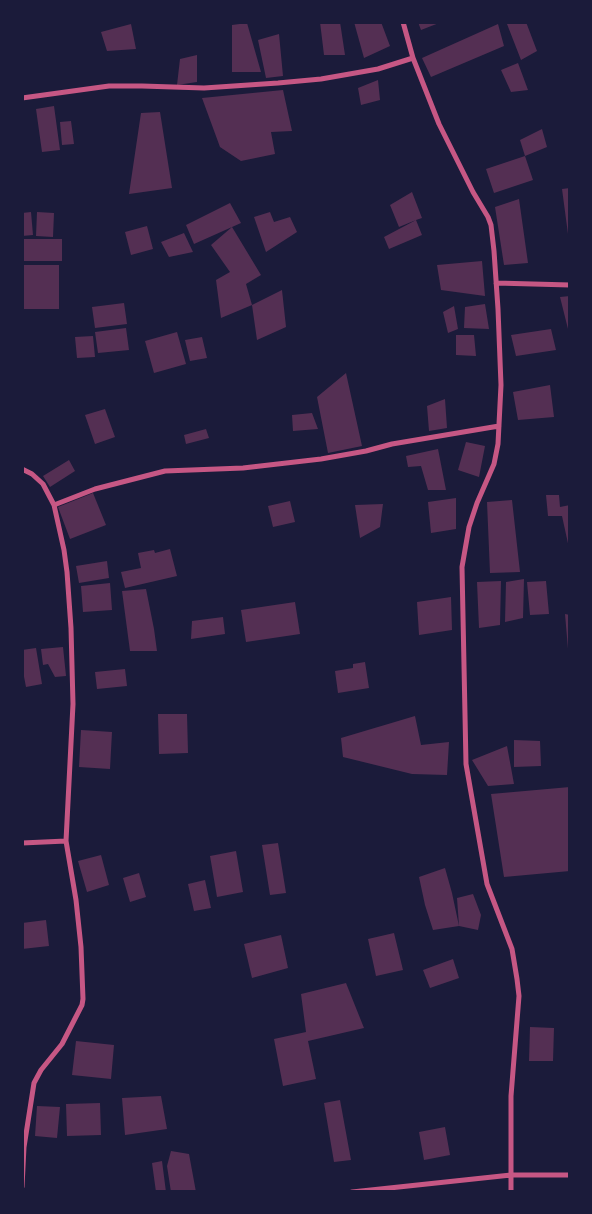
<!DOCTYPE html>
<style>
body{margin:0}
#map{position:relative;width:592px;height:1214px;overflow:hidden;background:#1b1b3a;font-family:Mulish,sans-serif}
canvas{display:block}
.frame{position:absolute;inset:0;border:24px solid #1b1b3a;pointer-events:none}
</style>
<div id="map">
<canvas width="592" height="1214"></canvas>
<div class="frame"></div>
</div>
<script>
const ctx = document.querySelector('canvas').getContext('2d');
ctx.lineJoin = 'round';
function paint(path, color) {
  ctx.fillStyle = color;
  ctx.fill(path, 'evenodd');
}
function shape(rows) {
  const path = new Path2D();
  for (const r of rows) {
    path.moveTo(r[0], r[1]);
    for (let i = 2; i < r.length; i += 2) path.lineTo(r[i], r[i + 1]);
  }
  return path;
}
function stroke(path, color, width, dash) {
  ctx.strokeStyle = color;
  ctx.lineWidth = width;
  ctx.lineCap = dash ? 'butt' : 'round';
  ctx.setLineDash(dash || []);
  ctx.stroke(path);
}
const building = shape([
 [320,22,340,22,345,55,324,55],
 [354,22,381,22,390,46,364,58],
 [418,22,439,22,439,23,421,30],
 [509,22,526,22,537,51,521,60,507,24],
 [247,23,261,72,232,72,232,25],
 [131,24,136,49,107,51,101,32],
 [498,24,504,46,431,77,422,58],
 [279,34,283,76,266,78,258,40],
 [197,55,197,82,177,85,180,59],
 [518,63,528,90,511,92,501,70],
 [378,80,380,100,361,105,358,88],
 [283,90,292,131,271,132,275,154,241,161,220,147,202,98],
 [54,106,60,150,42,152,36,109],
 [160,112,172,188,129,194,141,113],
 [71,121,74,144,62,145,60,122],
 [542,129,547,147,525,156,520,140],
 [525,156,533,180,494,193,486,169],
 [570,188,570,233,568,234,562,189],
 [412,192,422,218,416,220,422,235,389,249,384,237,416,220,399,227,390,205],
 [519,199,528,263,504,265,495,207],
 [230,203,241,223,194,244,186,225],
 [31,212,33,235,22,236,22,213],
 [37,212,54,213,53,237,36,236],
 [270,212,274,222,290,217,297,232,266,252,254,217],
 [147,226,153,249,131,255,125,232],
 [232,227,261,275,246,284,252,305,221,318,216,280,230,272,211,245],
 [184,233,193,252,169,257,161,242],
 [22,239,62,239,62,261,22,261],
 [482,261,485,296,441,290,437,265],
 [22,265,59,265,59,309,22,309],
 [282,290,286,327,257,340,252,305],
 [570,296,570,333,569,333,560,297],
 [124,303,127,324,95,328,92,307],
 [485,304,489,329,464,328,465,307],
 [454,306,458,329,448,333,443,312],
 [126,328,129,350,98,353,95,332],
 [551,329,556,350,516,356,511,335],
 [177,332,186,364,154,373,145,341],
 [456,335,474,335,476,356,456,355],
 [93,336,95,357,77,358,75,337],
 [202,337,207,358,190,361,185,340],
 [346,373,362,446,328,453,317,397],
 [550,385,554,417,518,420,513,392],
 [445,399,447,428,429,431,427,406],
 [105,409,115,437,95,444,85,415],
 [312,413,318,429,293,431,292,415],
 [206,429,209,438,186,444,184,435],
 [466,442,485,446,479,477,458,470],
 [438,449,446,490,428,490,421,466,408,467,406,456],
 [69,460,75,471,50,487,43,476],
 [93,493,106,525,70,539,58,507],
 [546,495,559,495,560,507,570,505,570,548,569,548,562,516,548,516],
 [456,498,456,529,431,533,428,502],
 [512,500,520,572,490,573,487,502],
 [290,501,295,522,273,527,268,506],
 [383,504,380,527,360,538,355,505],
 [170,549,177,576,125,588,121,572,141,568,138,553,154,550,155,553],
 [107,561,109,578,79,583,76,566],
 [524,579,523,618,505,622,506,582],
 [501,581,500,625,479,628,477,582],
 [546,581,549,614,530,615,527,582],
 [110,583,112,610,83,612,81,586],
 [146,589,154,629,157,651,130,651,122,591],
 [451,597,452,630,419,635,417,602],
 [295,602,300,634,246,642,241,610],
 [565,614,570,615,570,649,568,649],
 [223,617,225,634,191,639,192,621],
 [63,647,66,676,55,677,48,664,43,665,41,649],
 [36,648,42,684,26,687,22,666,22,650],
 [365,662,369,688,338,693,335,671,353,668,353,664],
 [125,669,127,686,97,689,95,672],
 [158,714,187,714,188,753,159,754],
 [415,716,421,745,449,742,447,775,412,774,343,757,341,738],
 [81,730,112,732,110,769,79,767],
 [514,740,540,741,541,766,514,767],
 [507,746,514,784,488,786,472,760],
 [570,787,570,871,504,877,491,794],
 [278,843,286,893,270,895,262,845],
 [236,851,243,892,217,897,210,856],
 [101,855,109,885,87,892,78,861],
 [445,868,452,893,459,926,457,898,473,894,481,915,478,930,459,926,433,930,425,905,419,877],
 [139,873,146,897,130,902,123,878],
 [205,880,211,908,194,911,188,884],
 [46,920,49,946,22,949,22,923],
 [394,933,403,970,376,976,368,939],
 [281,935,288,968,252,978,244,944],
 [453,959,459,978,430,988,423,970],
 [346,983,364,1028,308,1041,316,1079,283,1086,274,1039,306,1032,301,994],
 [530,1027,554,1028,553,1061,529,1061],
 [76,1041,114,1045,111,1079,72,1075],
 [161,1096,167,1129,125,1135,122,1098],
 [340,1100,351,1160,334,1162,324,1103],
 [100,1103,101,1135,67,1136,66,1104],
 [37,1106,60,1107,57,1138,35,1136],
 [445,1127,450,1155,424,1160,419,1132],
 [171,1151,189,1154,196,1192,171,1192,167,1166],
 [162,1161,166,1192,156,1192,152,1163]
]);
const minor = shape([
 [403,22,413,58,439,124,473,192,488,217,491,225,494,251,498,309,501,385,498,444,494,464,477,503,469,527,462,567,466,764,487,884,512,949,517,979,519,996,511,1096,511,1192],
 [22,98,109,86,142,86,204,88,278,83,321,79,378,69,413,58],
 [496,283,570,285],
 [22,469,32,474,43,484,54,505,64,550,67,572,71,628,73,704,66,841,76,900,81,947,83,999,82,1005,62,1044,41,1070,34,1083,24,1147,22,1187],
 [54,505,95,489,165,471,243,468,321,459,366,451,392,444,499,426],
 [22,843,66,841],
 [352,1192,511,1175,570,1175]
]);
paint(building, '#542f53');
stroke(minor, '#c65784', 5);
</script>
